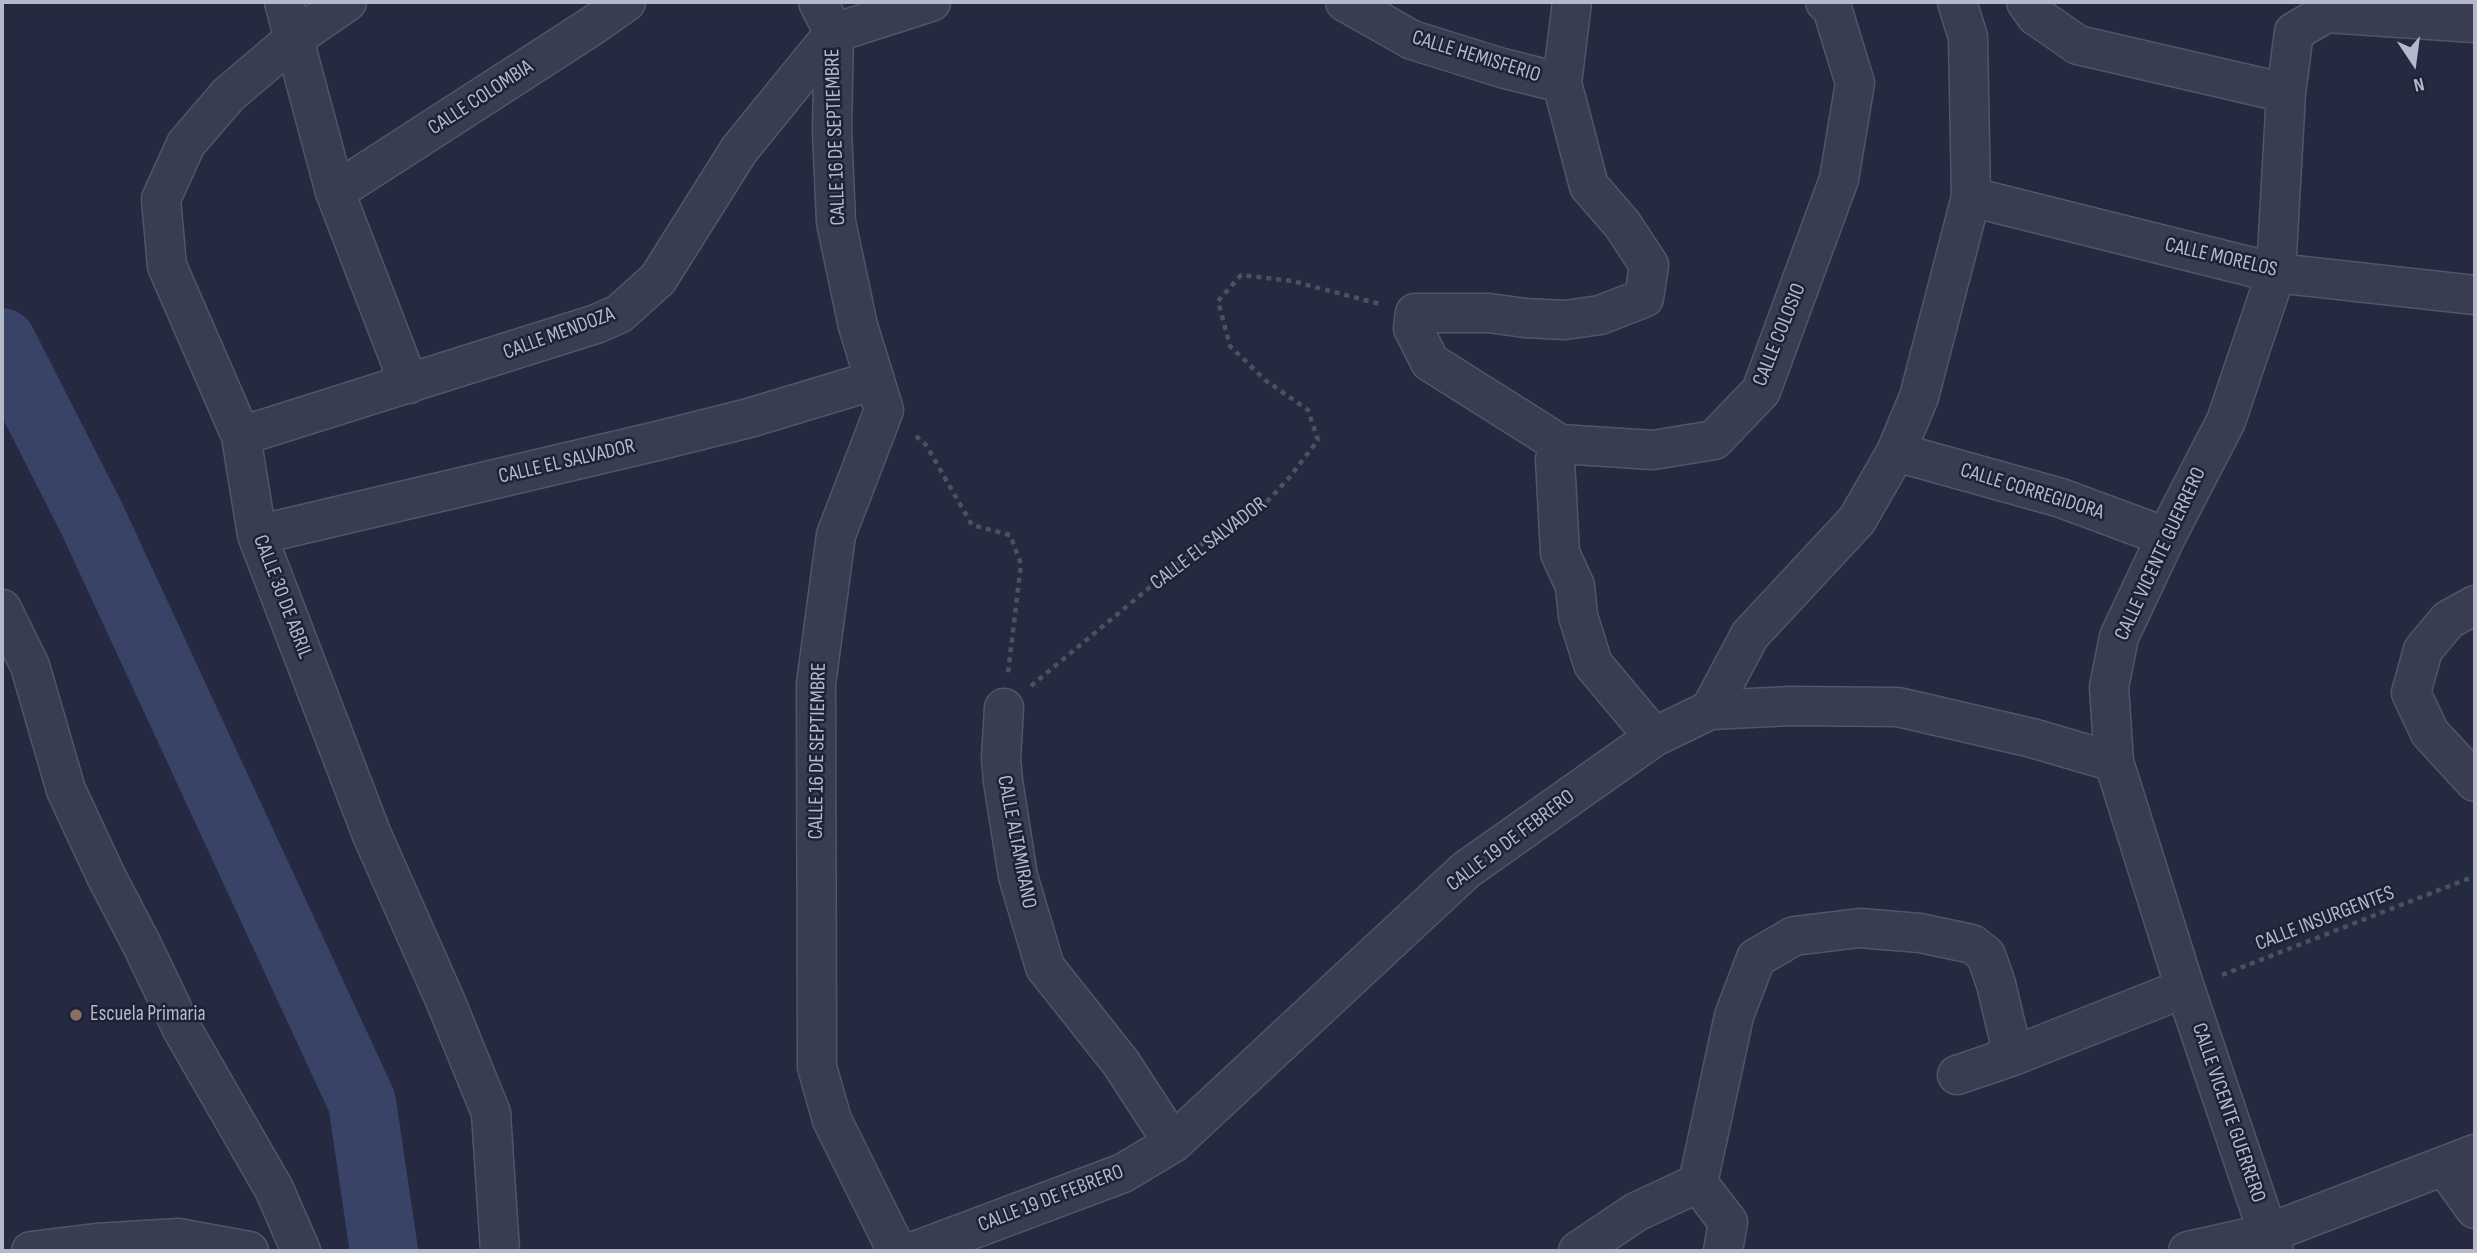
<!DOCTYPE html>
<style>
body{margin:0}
#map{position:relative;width:2477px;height:1253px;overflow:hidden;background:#252a40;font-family:"Sofia Sans Condensed",sans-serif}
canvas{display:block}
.frame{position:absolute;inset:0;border:4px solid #b6b9ca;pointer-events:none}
.north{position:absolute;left:2379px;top:28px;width:70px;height:70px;-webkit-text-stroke:5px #1e2235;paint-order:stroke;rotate:167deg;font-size:19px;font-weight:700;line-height:28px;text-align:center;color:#b6b9ca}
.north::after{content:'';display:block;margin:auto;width:24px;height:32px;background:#b6b9ca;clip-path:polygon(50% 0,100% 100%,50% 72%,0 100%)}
</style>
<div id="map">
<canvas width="2477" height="1253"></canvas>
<div class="frame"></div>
<div class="north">N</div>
</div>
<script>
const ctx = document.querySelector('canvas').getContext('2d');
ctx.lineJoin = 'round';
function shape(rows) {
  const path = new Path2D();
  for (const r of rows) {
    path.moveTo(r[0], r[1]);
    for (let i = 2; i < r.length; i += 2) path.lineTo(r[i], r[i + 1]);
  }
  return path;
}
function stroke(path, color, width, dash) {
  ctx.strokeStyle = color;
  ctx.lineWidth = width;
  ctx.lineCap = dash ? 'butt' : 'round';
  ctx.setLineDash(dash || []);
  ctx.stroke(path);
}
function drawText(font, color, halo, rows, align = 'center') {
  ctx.font = font + ' "Sofia Sans Condensed",sans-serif';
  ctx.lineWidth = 5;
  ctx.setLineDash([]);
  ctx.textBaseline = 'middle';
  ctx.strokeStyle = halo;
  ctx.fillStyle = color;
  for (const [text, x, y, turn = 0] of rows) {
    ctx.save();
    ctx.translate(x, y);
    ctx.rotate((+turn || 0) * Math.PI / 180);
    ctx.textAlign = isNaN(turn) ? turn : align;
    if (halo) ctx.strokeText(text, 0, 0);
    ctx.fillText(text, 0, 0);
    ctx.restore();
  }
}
const river = shape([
 [2,342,92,519,362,1102,384,1251]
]);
const path = shape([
 [916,436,926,445,972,525,1010,535,1021,564,1008,673],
 [1031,686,1209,538,1260,509,1289,478,1318,440,1308,410,1265,380,1230,346,1218,301,1241,275,1292,281,1380,304],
 [2222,975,2475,876]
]);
const minor = shape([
 [284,2,335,192,409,384],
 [347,2,295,38,228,95,186,144,161,199,167,266,241,436,257,535,372,835,445,1000,491,1113,500,1251],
 [818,2,834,33,832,130,836,222,858,326,884,410,836,535,816,684,817,1067,832,1120,897,1251],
 [1345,2,1412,40,1502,68,1562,83],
 [1572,2,1562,83,1589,186,1622,224,1649,265,1644,298,1600,315,1565,320,1525,318,1489,313,1415,313,1413,328,1430,362,1560,444,1653,450,1714,440,1761,391,1839,179,1855,83,1832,8,1825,2],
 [2026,2,2036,16,2078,45,2286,93],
 [335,192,592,26,626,2],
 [1971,197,2276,273,2475,295],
 [241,436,596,324,619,314,658,279,739,150,834,33,931,2],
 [1560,444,1555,459,1560,553,1575,586,1578,616,1593,664,1654,737],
 [1896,452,2061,498,2166,537],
 [257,535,657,441,749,418,875,380],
 [2475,605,2448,620,2423,650,2411,693,2430,733,2475,782],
 [2,609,30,666,66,790,106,876,142,945,182,1029,274,1189,301,1251],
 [1004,708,1001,758,1003,781,1018,876,1045,967,1121,1063,1173,1143],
 [1710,710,1750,635,1857,520,1896,452,1919,397,1971,197,1968,37,1957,2],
 [1957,1075,2013,1056,2185,988],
 [2444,1166,2475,1209],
 [31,1251,96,1243,178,1238,249,1251],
 [915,1251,1123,1173,1173,1143,1466,870,1654,737,1710,710,1791,706,1898,707,2032,738,2114,762],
 [1578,1251,1636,1212,1698,1183],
 [1723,1251,1728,1222,1698,1183,1734,1016,1756,958,1794,936,1860,928,1920,933,1972,944,1986,955,1996,984,2013,1056],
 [2188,1251,2269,1233,2475,1154],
 [2274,1251,2185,988,2114,762,2109,687,2119,637,2166,537,2226,421,2276,273,2286,93,2294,32,2326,13,2475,23]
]);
const markers = [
 [76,1015,7,"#8d6e63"]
];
const streetNames = [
 ["CALLE HEMISFERIO",1476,57,17],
 ["CALLE COLOMBIA",481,98,-33],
 ["CALLE 16 DE SEPTIEMBRE",836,137,-92],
 ["CALLE MORELOS",2221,258,13],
 ["CALLE MENDOZA",559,334,-20],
 ["CALLE COLOSIO",1780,335,-68],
 ["CALLE EL SALVADOR",567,462,-13],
 ["CALLE CORREGIDORA",2032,492,17],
 ["CALLE EL SALVADOR",1209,544,-37],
 ["CALLE VICENTE GUERRERO",2161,554,-65],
 ["CALLE 30 DE ABRIL",282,597,69],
 ["CALLE 16 DE SEPTIEMBRE",818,751,-89],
 ["CALLE 19 DE FEBRERO",1511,841,-37],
 ["CALLE ALTAMIRANO",1016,842,79],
 ["CALLE INSURGENTES",2325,919,-21],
 ["CALLE VICENTE GUERRERO",2228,1113,71],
 ["CALLE 19 DE FEBRERO",1051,1199,-21]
];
const poiNames = [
 ["Escuela Primaria",90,1015]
];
stroke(river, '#394267', 68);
stroke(minor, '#515567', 41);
stroke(path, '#45555e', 4.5, [5, 5]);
stroke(minor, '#393d50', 38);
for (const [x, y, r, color] of markers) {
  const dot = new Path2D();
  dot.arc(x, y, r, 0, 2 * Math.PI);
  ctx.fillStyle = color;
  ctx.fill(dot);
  stroke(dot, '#1e2235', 2.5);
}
drawText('21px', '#b6b9ca', '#1e2235', streetNames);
drawText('21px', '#b6b9ca', '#1e2235', poiNames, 'left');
</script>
